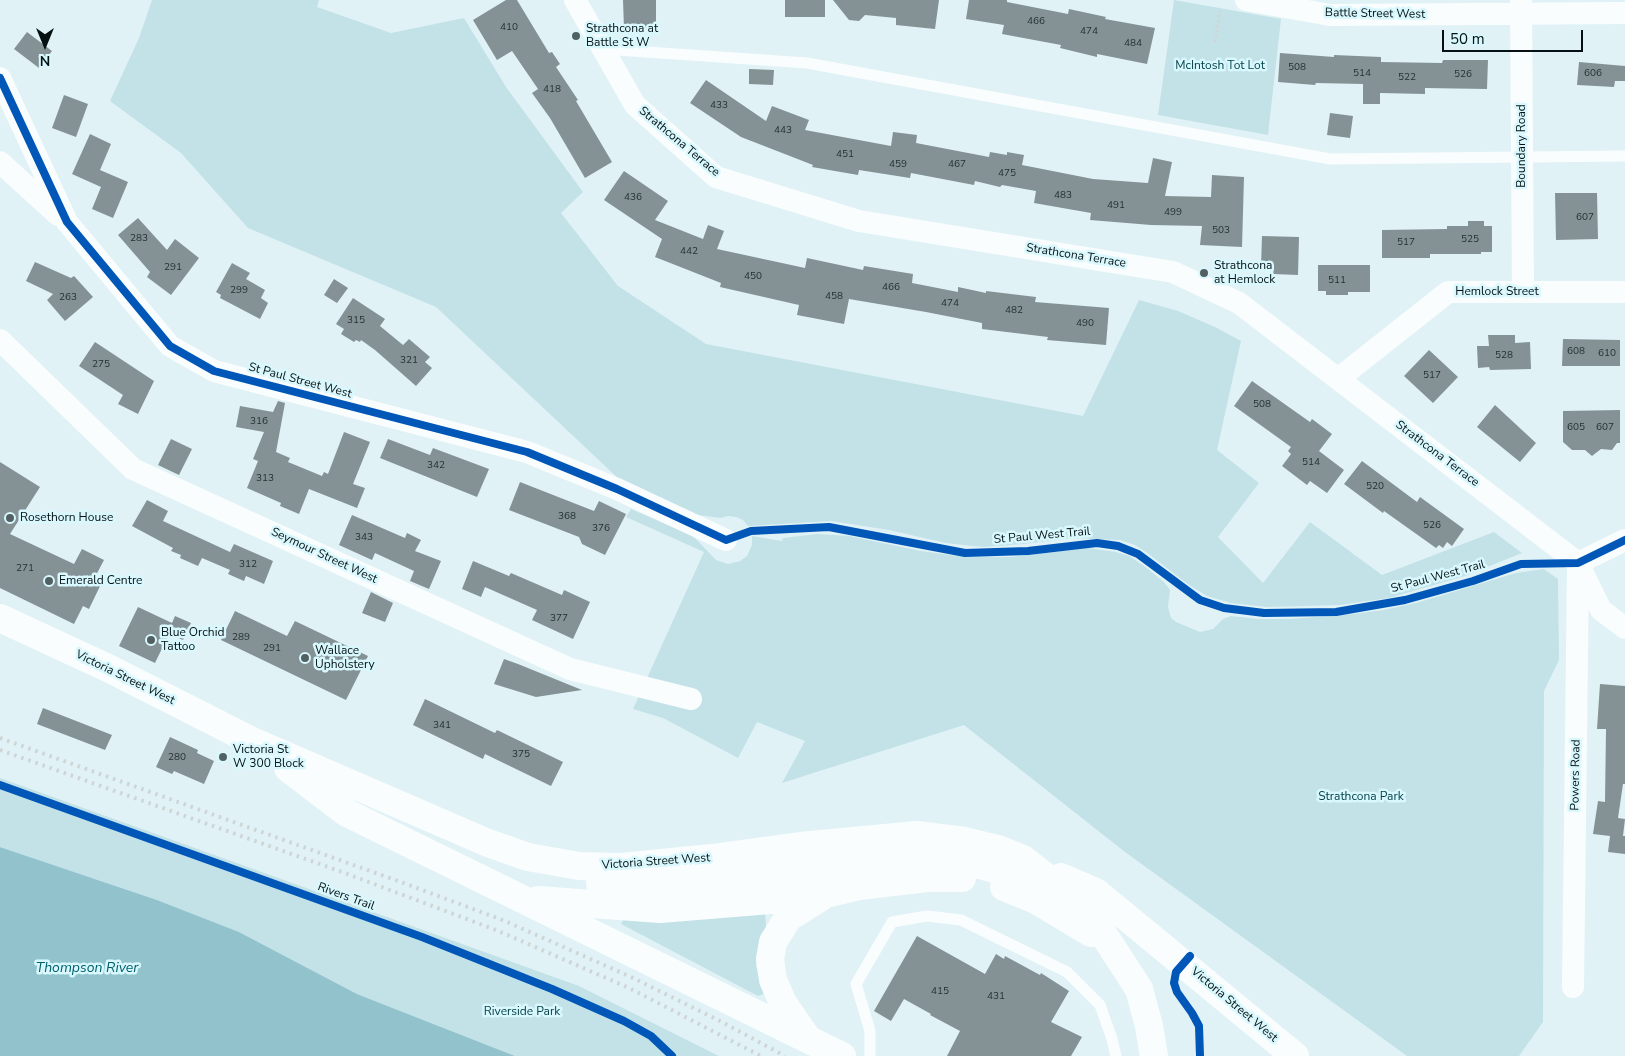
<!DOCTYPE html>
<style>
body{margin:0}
#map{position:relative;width:1625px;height:1056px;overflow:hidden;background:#e0f2f6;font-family:"Nunito Sans",sans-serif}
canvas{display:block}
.north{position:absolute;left:20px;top:20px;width:50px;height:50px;-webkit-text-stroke:4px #d8f8fe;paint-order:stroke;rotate:180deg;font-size:14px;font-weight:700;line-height:20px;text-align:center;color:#061113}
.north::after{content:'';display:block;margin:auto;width:18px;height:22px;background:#061113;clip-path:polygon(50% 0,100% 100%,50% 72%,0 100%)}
.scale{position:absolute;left:1442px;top:30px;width:141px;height:22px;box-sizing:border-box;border:2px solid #061113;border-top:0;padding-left:6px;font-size:15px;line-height:18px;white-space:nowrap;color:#061113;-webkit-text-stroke:4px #d8f8fe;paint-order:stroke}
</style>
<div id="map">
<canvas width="1625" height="1056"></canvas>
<div class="north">N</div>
<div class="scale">50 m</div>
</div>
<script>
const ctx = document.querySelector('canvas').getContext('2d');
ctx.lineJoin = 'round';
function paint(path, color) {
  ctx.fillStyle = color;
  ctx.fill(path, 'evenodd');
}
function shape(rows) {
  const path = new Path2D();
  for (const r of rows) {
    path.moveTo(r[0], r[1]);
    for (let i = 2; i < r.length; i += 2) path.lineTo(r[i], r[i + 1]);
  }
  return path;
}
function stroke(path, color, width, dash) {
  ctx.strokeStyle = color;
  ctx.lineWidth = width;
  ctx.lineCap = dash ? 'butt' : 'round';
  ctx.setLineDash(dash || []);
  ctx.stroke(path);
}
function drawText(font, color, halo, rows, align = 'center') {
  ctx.font = font + ' "Nunito Sans",sans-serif';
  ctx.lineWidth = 5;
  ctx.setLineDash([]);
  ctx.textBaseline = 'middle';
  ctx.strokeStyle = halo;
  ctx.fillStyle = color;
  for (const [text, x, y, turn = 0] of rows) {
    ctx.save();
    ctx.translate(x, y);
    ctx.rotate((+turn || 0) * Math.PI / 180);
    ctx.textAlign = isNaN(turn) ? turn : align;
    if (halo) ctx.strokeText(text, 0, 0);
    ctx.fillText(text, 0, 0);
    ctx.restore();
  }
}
const green = shape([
 [152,0,319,0,317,7,391,33,464,18,506,87,583,192,561,213,618,286,706,344,1083,416,1139,300,1178,311,1215,327,1241,341,1217,450,1259,483,1218,537,1263,583,1310,522,1382,575,1494,532,1522,553,1465,576,1389,598,1340,605,1267,607,1231,603,1207,596,1189,585,1146,552,1135,545,1120,540,1072,538,1024,544,983,547,946,543,889,530,831,521,748,526,743,520,736,517,728,516,721,518,682,513,637,496,436,307,248,228,181,153,110,101,139,38],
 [1174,0,1281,19,1268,135,1158,115],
 [631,509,693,536,716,560,728,564,740,561,747,556,752,545,752,536,782,541,783,538,817,534,849,536,921,551,965,557,1011,557,1088,548,1116,552,1129,556,1144,566,1164,582,1170,590,1168,607,1171,618,1176,622,1200,632,1213,629,1223,619,1231,616,1259,619,1291,619,1353,614,1384,610,1416,603,1516,573,1544,569,1558,579,1559,660,1544,691,1543,1022,1519,1056,1407,1056,1125,852,964,725,782,783,805,741,757,722,738,758,663,718,633,709,704,552,626,517],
 [0,778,579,986,719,1056,515,1056,357,994,239,932,157,900,0,847],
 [765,908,766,927,756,965,764,994,758,996,621,924,624,918]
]);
const water = shape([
 [0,847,157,900,239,932,357,994,515,1056,0,1056]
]);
const building = shape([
 [506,0,517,0,549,53,552,52,560,64,556,67,578,100,576,101,612,162,585,178,550,118,532,93,538,89,512,51,497,60,473,20],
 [623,0,656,0,656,28,624,29],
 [785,0,825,0,825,17,785,17],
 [833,0,939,0,935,29,896,25,896,18,865,15,859,21,849,20],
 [969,0,1007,0,1007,2,1068,14,1069,9,1106,17,1105,19,1155,28,1147,64,1097,54,1097,57,1060,48,1061,45,1002,34,1004,25,966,19],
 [27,32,52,51,39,68,14,49],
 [1280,53,1334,57,1334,55,1381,57,1381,62,1442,63,1443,60,1488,60,1487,89,1425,88,1425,94,1380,93,1380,104,1363,104,1363,84,1316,83,1315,85,1278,82],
 [1579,62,1625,66,1625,81,1615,81,1614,87,1577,85],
 [749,69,774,70,773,85,749,84],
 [706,80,766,121,772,106,809,120,805,130,891,146,893,132,917,135,916,143,989,157,990,152,1007,155,1007,152,1024,155,1022,165,1093,179,1148,183,1153,158,1172,162,1165,196,1211,197,1212,175,1244,177,1242,247,1200,245,1202,226,1151,225,1090,220,1091,213,1034,203,1036,191,1002,185,1000,187,975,181,974,185,911,173,910,178,859,170,858,175,812,167,813,165,741,137,690,103],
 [64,95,88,104,76,137,52,128],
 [1330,113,1353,116,1350,138,1327,135],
 [90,134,111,144,100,170,128,182,113,218,92,209,101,187,72,174],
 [624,171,668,201,655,220,703,239,708,225,724,231,717,249,805,268,807,258,863,270,864,266,913,274,912,283,958,292,958,287,986,293,986,291,1036,297,1035,302,1109,308,1106,345,1047,340,1048,337,982,329,982,323,926,312,849,299,844,324,797,315,799,305,720,287,721,283,655,257,662,239,604,200],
 [1555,193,1597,193,1598,239,1556,240],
 [138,218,167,250,175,239,199,258,171,295,147,277,150,272,118,235],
 [1468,221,1484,221,1484,226,1492,226,1492,252,1481,252,1481,254,1430,254,1430,258,1382,258,1382,230,1447,229,1447,226,1468,226],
 [1262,236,1299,237,1298,275,1273,274,1274,267,1261,266],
 [35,262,71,278,74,276,93,297,65,321,47,300,53,294,26,281],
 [232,263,250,273,246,279,265,290,261,298,268,303,260,319,220,298,221,295,216,292],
 [1318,265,1370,265,1370,292,1348,292,1348,295,1326,295,1326,291,1318,291],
 [334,279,348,288,337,303,324,295],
 [353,298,385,319,380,326,403,345,409,339,430,357,425,362,432,368,416,386,375,350,361,340,360,342,356,340,354,342,341,334,344,329,336,324],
 [1488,335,1515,335,1515,343,1530,342,1531,369,1490,370,1489,367,1478,368,1477,346,1489,346],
 [1563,339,1620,340,1620,366,1562,366],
 [95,342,154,381,138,414,118,404,123,395,79,366],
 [1429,350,1458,377,1433,403,1404,376],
 [1252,381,1310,422,1312,419,1332,434,1319,451,1344,470,1327,493,1310,481,1307,485,1282,466,1291,454,1288,451,1291,447,1234,406],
 [278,401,285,403,276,452,290,458,288,462,322,476,324,472,328,474,344,432,370,442,353,484,365,488,357,508,309,489,299,514,280,506,281,503,247,488,258,461,253,459,264,432,236,427,240,406,273,412],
 [1495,405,1536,443,1520,462,1477,427],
 [1620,410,1620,443,1617,443,1612,450,1601,449,1592,456,1585,450,1572,450,1563,442,1563,411],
 [171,439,192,449,179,475,158,465],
 [388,439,430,455,433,448,489,469,477,497,380,458],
 [1362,461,1417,502,1420,497,1464,529,1452,546,1447,542,1443,548,1439,545,1436,548,1384,511,1383,513,1344,484],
 [0,462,40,487,10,534,74,564,82,549,104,560,94,579,102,582,89,609,83,606,74,624,0,588],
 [520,482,594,511,599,501,626,514,605,555,582,544,579,537,509,510],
 [147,500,168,511,163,521,230,552,234,544,273,561,264,584,246,576,244,581,228,574,230,570,202,558,198,566,180,558,181,555,171,551,173,548,132,526],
 [352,515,405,538,407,533,421,540,415,551,441,561,429,589,410,581,414,571,375,553,372,560,339,545],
 [473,561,509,576,511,573,562,595,564,590,590,602,573,639,532,620,537,610,485,587,481,597,462,589],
 [371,592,393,603,385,622,362,613],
 [138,607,172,623,175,616,191,623,183,640,169,634,155,663,119,646],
 [235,611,287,636,295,621,368,656,346,700,221,640],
 [504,659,518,664,582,690,536,697,494,684],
 [1600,684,1625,686,1625,784,1623,784,1618,818,1625,819,1623,836,1625,836,1625,854,1608,852,1610,836,1593,834,1598,801,1605,802,1606,729,1597,729],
 [425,699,495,733,497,730,563,762,551,786,485,754,483,759,413,725],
 [43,708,112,735,105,750,37,724],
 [170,737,198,750,197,753,214,761,204,784,174,771,172,774,156,767],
 [917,936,985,974,996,954,1004,959,1005,956,1040,975,1041,973,1069,991,1051,1022,1082,1037,1071,1056,947,1056,960,1031,930,1015,931,1014,904,999,891,1021,874,1011]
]);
const path = shape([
 [1215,42,1220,11]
]);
const lane = shape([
 [603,49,807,63,1330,159,1625,156],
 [870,1056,870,1031,856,984,892,922,927,916,961,920,1067,972,1100,1005,1112,1039,1116,1056]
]);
const street = shape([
 [575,0,635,105,716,177,859,221,1173,272,1239,303,1578,563,1601,610,1625,628],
 [1246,0,1330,15,1625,13],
 [1521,0,1523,292],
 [0,78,67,222,170,346,214,371,527,452,617,489,726,540],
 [0,162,58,215],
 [0,340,133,469,570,669,691,699],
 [1338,379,1448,292,1625,292],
 [1578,563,1625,540],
 [1573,987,1578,569]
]);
const secondary = shape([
 [0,618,110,669,250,740,488,843,528,857,579,866,621,867,712,858,800,846,917,835,965,841,998,849,1023,859,1087,909,1139,989,1149,1026,1154,1056],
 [288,768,347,813,842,1056],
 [1061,877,1096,892,1295,1056],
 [600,883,634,885,921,859,968,862,1006,872,1029,884],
 [1004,887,1036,900,1091,933],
 [538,900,660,909,795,898,829,893,859,886,927,878,962,878],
 [807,1038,783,1003,773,980,770,959,773,942,788,918,820,898]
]);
const rail = shape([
 [0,738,398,881,505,921,631,977,722,1022,785,1056],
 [0,750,342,872,496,930,629,988,761,1056]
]);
const cycleway = shape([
 [0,78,67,222,170,346,214,371,527,452,617,489,726,540,751,531,829,527,965,553,1028,551,1097,543,1118,546,1138,554,1200,600,1224,608,1264,613,1336,612,1405,600,1473,581,1521,564,1578,563,1625,540],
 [0,785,422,937,552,989,624,1021,651,1036,672,1056],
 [1190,956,1176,972,1174,983,1177,992,1192,1013,1199,1026,1200,1056]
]);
const markers = [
 [576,36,5,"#526062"],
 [1204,273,5,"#526062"],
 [10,518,5,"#526062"],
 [49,581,5,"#526062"],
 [151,640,5,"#526062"],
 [305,658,5,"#526062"],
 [223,757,5,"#526062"]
];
const numberNames = [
 ["466",1036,22],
 ["410",509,28],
 ["474",1089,32],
 ["484",1133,44],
 ["508",1297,68],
 ["514",1362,74],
 ["606",1593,74],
 ["526",1463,75],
 ["522",1407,78],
 ["418",552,90],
 ["433",719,106],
 ["443",783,131],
 ["451",845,155],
 ["459",898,165],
 ["467",957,165],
 ["475",1007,174],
 ["483",1063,196],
 ["436",633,198],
 ["491",1116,206],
 ["499",1173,213],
 ["607",1585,218],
 ["503",1221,231],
 ["283",139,239],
 ["525",1470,240],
 ["517",1406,243],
 ["442",689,252],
 ["291",173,268],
 ["450",753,277],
 ["511",1337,281],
 ["466",891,288],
 ["299",239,291],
 ["458",834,297],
 ["263",68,298],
 ["474",950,304],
 ["482",1014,311],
 ["315",356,321],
 ["490",1085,324],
 ["608",1576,352],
 ["610",1607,354],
 ["528",1504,356],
 ["321",409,361],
 ["275",101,365],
 ["517",1432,376],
 ["508",1262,405],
 ["316",259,422],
 ["605",1576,428],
 ["607",1605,428],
 ["514",1311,463],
 ["342",436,466],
 ["313",265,479],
 ["520",1375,487],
 ["368",567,517],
 ["526",1432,526],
 ["376",601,529],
 ["343",364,538],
 ["312",248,565],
 ["271",25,569],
 ["377",559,619],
 ["289",241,638],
 ["291",272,649],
 ["341",442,726],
 ["375",521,755],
 ["280",177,758],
 ["415",940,992],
 ["431",996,997]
];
const streetNames = [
 ["Battle Street West",1375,14,1],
 ["Strathcona Terrace",679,142,40],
 ["Boundary Road",1522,146,-90],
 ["Strathcona Terrace",1076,256,9],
 ["Hemlock Street",1497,292],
 ["St Paul Street West",300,381,15],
 ["Strathcona Terrace",1437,454,37],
 ["St Paul West Trail",1042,536,-5],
 ["Seymour Street West",324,556,25],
 ["St Paul West Trail",1438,577,-15],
 ["Victoria Street West",125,678,26],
 ["Powers Road",1576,775,-89],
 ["Victoria Street West",656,862,-4],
 ["Rivers Trail",346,897,20],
 ["Victoria Street West",1234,1005,40]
];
const poiNames = [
 ["Strathcona at",586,29],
 ["Battle St W",586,43],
 ["Strathcona",1214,266],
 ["at Hemlock",1214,280],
 ["Rosethorn House",20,518],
 ["Emerald Centre",59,581],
 ["Blue Orchid",161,633],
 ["Tattoo",161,647],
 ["Wallace",315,651],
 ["Upholstery",315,665],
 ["Victoria St",233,750],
 ["W 300 Block",233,764]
];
const parkNames = [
 ["McIntosh Tot Lot",1220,66],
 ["Strathcona Park",1361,797],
 ["Riverside Park",522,1012]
];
const waterNames = [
 ["Thompson River",87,969]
];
paint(green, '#c2e2e8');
paint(water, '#92c3cc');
paint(building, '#849295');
stroke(path, '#d0d5d6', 3, [2.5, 2.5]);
stroke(lane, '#fafdfe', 11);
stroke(street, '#fafdfe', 22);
stroke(secondary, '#fafdfe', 28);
stroke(rail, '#cfd4d5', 4, [2.5, 5]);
stroke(cycleway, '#0057b8', 8);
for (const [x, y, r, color] of markers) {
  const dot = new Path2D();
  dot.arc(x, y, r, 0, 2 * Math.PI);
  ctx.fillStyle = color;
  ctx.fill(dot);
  stroke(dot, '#d8f8fe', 2);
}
drawText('10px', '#263134', null, numberNames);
drawText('12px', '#061113', '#d8f8fe', streetNames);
drawText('12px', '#061113', '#d8f8fe', poiNames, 'left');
drawText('12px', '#06424a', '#d8f8fe', parkNames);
drawText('italic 14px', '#015e6b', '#d8f8fe', waterNames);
</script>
